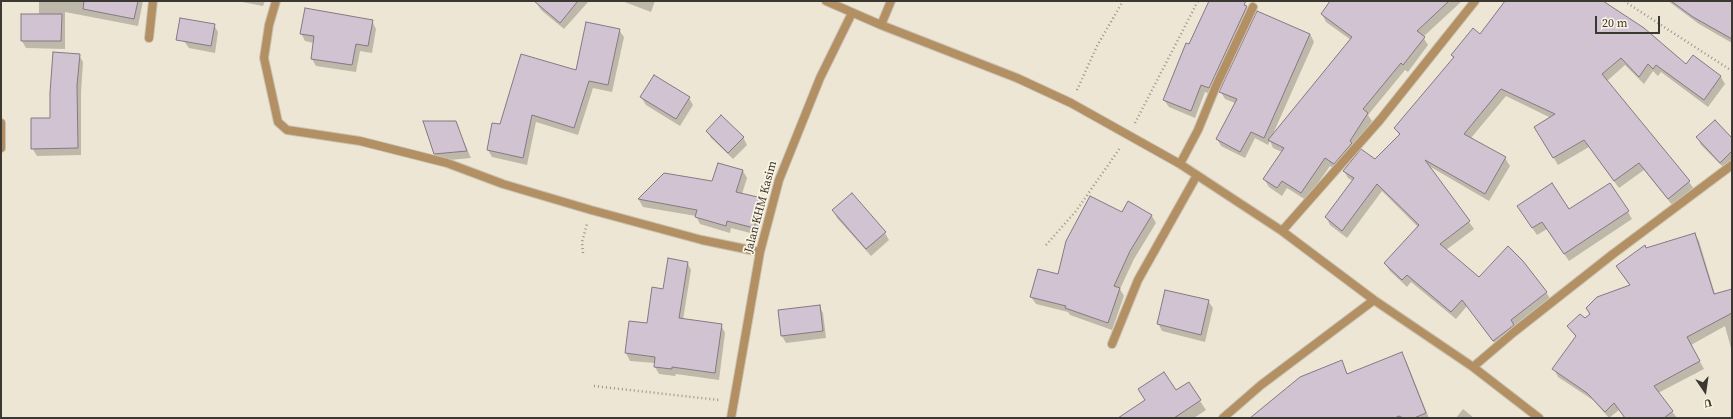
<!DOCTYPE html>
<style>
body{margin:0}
#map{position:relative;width:1733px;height:419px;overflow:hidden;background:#eee6d5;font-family:"Source Serif 4",serif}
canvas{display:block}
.frame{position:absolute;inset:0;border:2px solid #3b3831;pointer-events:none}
.north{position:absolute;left:1685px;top:371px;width:40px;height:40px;-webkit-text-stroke:3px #fbf3e2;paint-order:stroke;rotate:167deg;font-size:11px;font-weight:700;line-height:16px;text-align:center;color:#3b3831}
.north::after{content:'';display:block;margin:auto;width:14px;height:18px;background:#3b3831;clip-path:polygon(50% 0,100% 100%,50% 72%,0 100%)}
.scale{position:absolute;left:1595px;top:16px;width:65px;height:18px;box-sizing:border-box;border:2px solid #3b3831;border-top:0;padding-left:5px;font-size:12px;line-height:14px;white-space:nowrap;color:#3b3831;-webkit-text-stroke:3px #fbf3e2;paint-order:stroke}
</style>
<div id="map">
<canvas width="1733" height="419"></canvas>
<div class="frame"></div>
<div class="north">U</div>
<div class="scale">20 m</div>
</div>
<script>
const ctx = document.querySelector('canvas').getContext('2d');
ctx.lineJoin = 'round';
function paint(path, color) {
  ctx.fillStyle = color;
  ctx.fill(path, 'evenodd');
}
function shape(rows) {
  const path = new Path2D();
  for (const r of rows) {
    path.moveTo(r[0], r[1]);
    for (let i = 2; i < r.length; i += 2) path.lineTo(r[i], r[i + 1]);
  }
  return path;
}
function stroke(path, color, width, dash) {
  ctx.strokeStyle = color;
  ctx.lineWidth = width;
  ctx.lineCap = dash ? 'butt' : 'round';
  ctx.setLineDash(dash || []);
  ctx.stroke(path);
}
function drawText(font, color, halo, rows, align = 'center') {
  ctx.font = font + ' "Source Serif 4",serif';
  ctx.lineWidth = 3.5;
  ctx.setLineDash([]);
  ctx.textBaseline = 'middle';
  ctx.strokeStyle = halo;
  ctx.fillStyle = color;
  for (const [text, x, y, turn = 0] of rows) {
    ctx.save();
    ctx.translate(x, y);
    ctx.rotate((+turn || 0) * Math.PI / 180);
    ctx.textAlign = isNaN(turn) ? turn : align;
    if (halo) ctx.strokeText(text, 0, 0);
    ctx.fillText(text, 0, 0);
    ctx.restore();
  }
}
const shadow = shape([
 [39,1,143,1,138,26,65,12,65,49,26,48,22,41,39,15],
 [237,1,265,1,263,6],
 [537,1,589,1,564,29,541,10,536,2],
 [622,1,655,1,651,12],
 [1210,1,1234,1,1246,7,1251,15,1213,95,1205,92,1195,118,1169,107,1164,100],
 [1331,1,1462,1,1423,37,1428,45,1408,72,1405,70,1368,115,1372,121,1338,172,1330,166,1306,200,1287,188,1282,196,1269,187,1264,179,1282,152,1273,148,1270,141,1268,145,1255,138,1245,158,1221,146,1217,139,1235,103,1225,99,1221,92,1310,34,1314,42,1273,134,1351,40,1326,22,1322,14],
 [1507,1,1601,1,1686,65,1693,56,1721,77,1725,84,1708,107,1661,72,1658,76,1653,71,1644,84,1625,65,1607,81,1689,182,1694,189,1673,206,1644,170,1619,188,1589,147,1558,165,1535,127,1551,118,1506,96,1471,138,1505,158,1510,166,1489,201,1429,166,1474,229,1446,250,1479,278,1546,292,1551,300,1498,348,1467,306,1456,319,1411,282,1407,287,1390,271,1385,264,1418,227,1382,191,1347,238,1330,225,1326,217,1353,181,1348,178,1344,171,1375,160,1400,136,1395,128,1454,59,1452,55,1480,35],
 [1668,1,1732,1,1732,43,1699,24],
 [372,21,376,29,372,53,360,51,356,72,316,66,312,59,314,43,305,41,301,33],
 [214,25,218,32,215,53,189,48,184,41],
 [619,30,624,37,612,92,593,88,578,135,536,122,527,165,492,157,488,150,501,125,577,72],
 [79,55,83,62,81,93,81,155,37,156,32,148,51,119],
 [641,97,689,98,693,105,680,126,646,105],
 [455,122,471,158,439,161,434,154],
 [707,131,743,137,747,145,733,159,711,138],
 [1697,137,1732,139,1732,163,1725,169,1701,145],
 [743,171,747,178,742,194,761,199,765,207,758,235,731,228,730,233,700,224,696,216,643,207,639,200,664,174,713,182],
 [1129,203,1152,216,1156,223,1134,259,1120,289,1124,296,1112,330,1070,315,1068,312,1036,304,1031,297,1058,275,1122,214],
 [833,210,885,233,889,240,871,256,837,218],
 [1569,211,1628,212,1632,219,1569,261,1547,229,1537,235,1523,214],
 [1695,234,1699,241,1715,294,1732,290,1732,352,1725,326,1691,345,1704,369,1658,393,1677,418,1625,418,1619,410,1609,418,1593,400,1558,377,1554,369,1576,337,1568,327,1585,319,1630,286,1622,274,1646,249],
 [687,262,691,270,683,320,721,325,725,333,719,380,676,374,675,376,659,374,655,367,655,363,630,361,626,353,630,322,648,324,664,290],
 [1208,301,1213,308,1205,342,1162,331,1158,323],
 [819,306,823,313,826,338,786,343,782,336],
 [1402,354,1407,363,1429,418,1252,418,1341,361,1348,375],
 [1188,383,1206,410,1194,418,1127,418],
 [1463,409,1474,418,1456,418]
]);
const building = shape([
 [84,1,138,1,134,19,83,9,84,1],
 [534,1,578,1,560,23,534,1],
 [1209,1,1246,1,1244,5,1247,6,1209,88,1201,85,1191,111,1163,100,1186,43,1189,44,1209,1],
 [1330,1,1449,1,1417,31,1425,37,1403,65,1401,63,1363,109,1368,113,1350,141,1352,143,1334,164,1325,158,1301,193,1282,181,1277,188,1263,179,1284,148,1268,140,1352,37,1321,14,1330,1],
 [1505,1,1603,1,1644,28,1686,64,1693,55,1721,76,1704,100,1656,65,1653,69,1648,64,1639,77,1621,58,1602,74,1690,181,1668,199,1639,163,1614,181,1584,140,1553,158,1534,127,1555,114,1501,89,1464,134,1506,157,1485,194,1425,160,1470,221,1440,244,1479,277,1508,246,1523,261,1547,292,1511,320,1514,325,1493,341,1462,300,1451,312,1407,275,1402,280,1384,263,1419,225,1377,184,1342,231,1325,217,1354,178,1343,171,1361,149,1375,159,1400,134,1394,128,1454,57,1451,55,1473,28,1480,34,1505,1],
 [1671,1,1732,1,1732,39,1693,17,1671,1],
 [305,8,373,20,368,46,356,44,352,65,311,59,314,36,300,34,305,8],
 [1257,11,1310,34,1264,138,1251,132,1240,152,1216,139,1237,99,1219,92,1257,11],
 [21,14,62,14,61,41,21,41,21,14],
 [180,18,215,24,211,46,176,40,180,18],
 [586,22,620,29,608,85,589,81,574,128,532,115,523,158,487,150,492,123,500,124,521,54,576,70,586,22],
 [53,52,80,54,77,85,78,148,31,149,31,118,50,118,50,93,53,52],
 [654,75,690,97,676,119,640,97,654,75],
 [721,115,744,137,728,153,706,131,721,115],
 [1715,120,1732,138,1732,151,1720,163,1696,137,1715,120],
 [423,121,456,121,467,151,434,154,423,121],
 [718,163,743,170,736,192,762,198,754,228,727,221,726,226,695,217,697,210,638,199,664,173,712,181,718,163],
 [1552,183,1569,209,1610,183,1629,211,1564,254,1542,222,1532,228,1517,206,1552,183],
 [852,193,886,232,866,249,832,210,852,193],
 [1090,196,1122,212,1128,201,1152,215,1130,251,1114,286,1120,288,1108,323,1065,308,1066,306,1030,297,1038,269,1058,274,1066,241,1090,196],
 [1695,233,1714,294,1732,289,1732,313,1687,337,1700,361,1654,386,1673,411,1664,418,1625,418,1614,403,1605,412,1587,393,1552,369,1576,336,1567,326,1580,314,1585,318,1590,314,1586,308,1597,297,1630,285,1616,266,1645,245,1646,248,1695,233],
 [668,258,688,262,679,318,722,324,715,373,672,367,672,369,654,367,655,357,625,353,629,321,647,323,652,287,663,289,668,258],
 [1165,290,1209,300,1201,335,1157,324,1165,290],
 [820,305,823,331,781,336,778,310,820,305],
 [1402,352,1426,413,1414,418,1403,418,1399,416,1395,418,1250,418,1300,377,1342,360,1347,374,1402,352],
 [1164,372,1176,390,1189,382,1201,400,1174,418,1118,418,1145,400,1138,389,1164,372]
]);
const path = shape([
 [1624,1,1732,71],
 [1077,90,1097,46,1123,1],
 [1135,123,1198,1],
 [1046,245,1076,211,1120,148],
 [583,253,582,242,587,224],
 [594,386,719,400]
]);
const minor = shape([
 [276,1,269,25,264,58,278,122,287,130,360,141,447,163,503,184,591,210,702,240,760,252],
 [826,1,881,25,1017,78,1071,103,1180,164,1282,231,1374,300,1473,367,1539,418],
 [881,25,891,1],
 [149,38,153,1],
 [1,123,1,148],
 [1180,164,1198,130,1216,86,1253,7],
 [1282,231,1380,120,1475,1],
 [1112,344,1138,280,1197,175],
 [1473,367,1514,332,1613,254,1732,165],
 [731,418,760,252,779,180,820,78,852,13],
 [1223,418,1261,385,1374,300]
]);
const streetNames = [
 ["Jalan KHM Kasim",761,207,-75]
];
paint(shadow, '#0003');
paint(building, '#d1c3d1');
stroke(building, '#857884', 1);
stroke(minor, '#cac3b4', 10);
stroke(path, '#9a9488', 2.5, [1, 3]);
stroke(minor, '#b39063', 8);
drawText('12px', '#3b3831', '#fbf3e2', streetNames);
</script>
